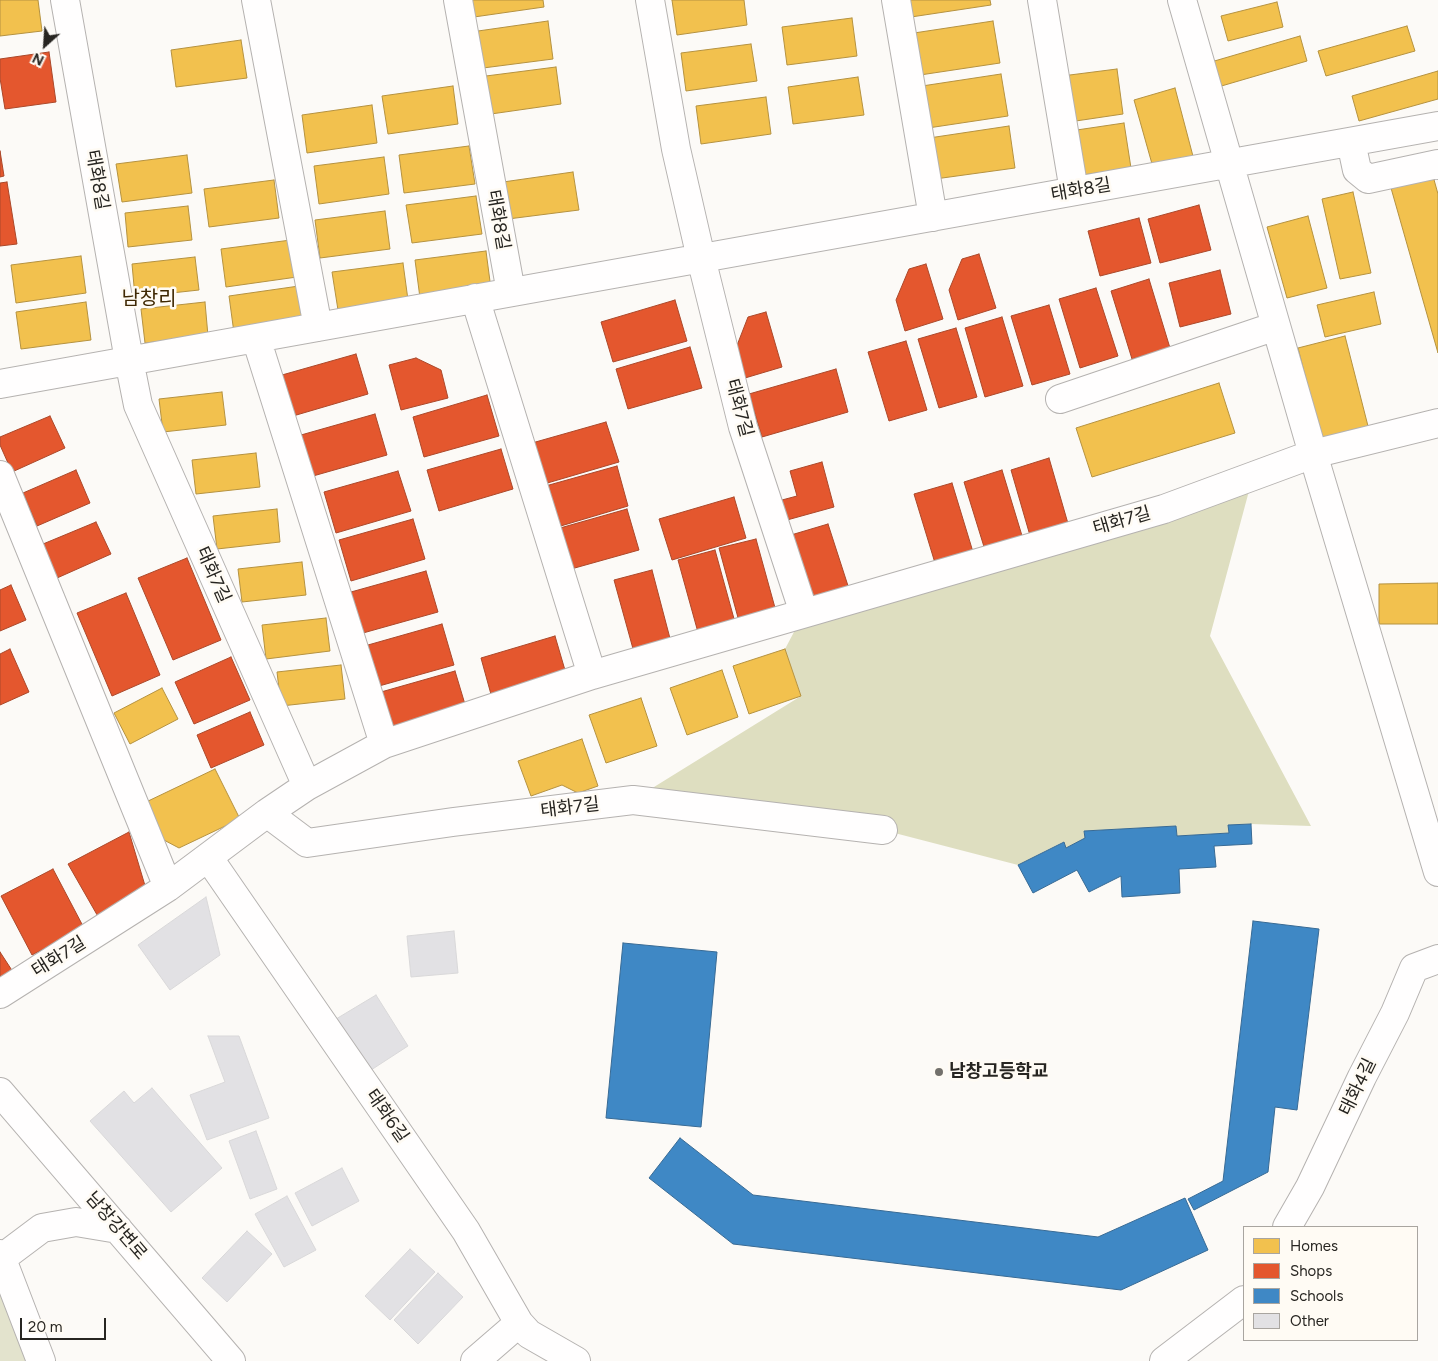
<!DOCTYPE html>
<meta charset="utf-8">
<style>
body{margin:0}
#map{position:relative;width:1438px;height:1361px;overflow:hidden;background:#fcfaf7;font-family:Figtree,sans-serif}
canvas{display:block}
.legend{position:absolute;left:1243px;top:1226px;width:175px;height:115px;box-sizing:border-box;background:#fffbf4;border:1px solid #a9a5a0;margin:0;padding:6px 9px;list-style:none;font-size:15px;color:#272521}
.legend li{display:flex;align-items:center;gap:10px;height:25px}
.legend b{width:25px;border:1px solid #a9a5a0}
.north{position:absolute;left:20px;top:20px;width:50px;height:50px;-webkit-text-stroke:4px #fffbf4;paint-order:stroke;rotate:206deg;font-size:14px;font-weight:700;line-height:20px;text-align:center;color:#272521}
.north::after{content:'';display:block;margin:auto;width:18px;height:22px;background:#272521;clip-path:polygon(50% 0,100% 100%,50% 72%,0 100%)}
.scale{position:absolute;left:20px;top:1318px;width:86px;height:22px;box-sizing:border-box;border:2px solid #272521;border-top:0;padding-left:6px;font-size:15px;line-height:18px;white-space:nowrap;color:#272521;-webkit-text-stroke:4px #fffbf4;paint-order:stroke}
</style>
<div id="map">
<canvas width="1438" height="1361"></canvas>
<ul class="legend">
<li><b style="height:14px;background:#f2c14e"></b>Homes</li>
<li><b style="height:14px;background:#e4572e"></b>Shops</li>
<li><b style="height:14px;background:#3f88c5"></b>Schools</li>
<li><b style="height:14px;background:#e2e1e4"></b>Other</li>
</ul>
<div class="north">N</div>
<div class="scale">20 m</div>
</div>
<script>
const ctx = document.querySelector('canvas').getContext('2d');
ctx.lineJoin = 'round';
function paint(path, color) {
  ctx.fillStyle = color;
  ctx.fill(path, 'evenodd');
}
function shape(rows) {
  const path = new Path2D();
  for (const r of rows) {
    path.moveTo(r[0], r[1]);
    for (let i = 2; i < r.length; i += 2) path.lineTo(r[i], r[i + 1]);
  }
  return path;
}
function stroke(path, color, width, dash) {
  ctx.strokeStyle = color;
  ctx.lineWidth = width;
  ctx.lineCap = dash ? 'butt' : 'round';
  ctx.setLineDash(dash || []);
  ctx.stroke(path);
}
function drawText(font, color, halo, rows, align = 'center') {
  ctx.font = font + ' Figtree,"Noto Sans KR",sans-serif';
  ctx.lineWidth = 5;
  ctx.setLineDash([]);
  ctx.textBaseline = 'middle';
  ctx.strokeStyle = halo;
  ctx.fillStyle = color;
  for (const [text, x, y, turn = 0] of rows) {
    ctx.save();
    ctx.translate(x, y);
    ctx.rotate((+turn || 0) * Math.PI / 180);
    ctx.textAlign = isNaN(turn) ? turn : align;
    if (halo) ctx.strokeText(text, 0, 0);
    ctx.fillText(text, 0, 0);
    ctx.restore();
  }
}
const green = shape([
 [0,1254,41,1361,0,1361]
]);
const forest = shape([
 [1253,476,1210,636,1311,826,1251,824,1229,825,1229,833,1177,836,1176,826,1084,831,1085,838,1066,848,1063,842,1018,865,883,830,633,800,801,696,785,649,804,613]
]);
const homes = shape([
 [0,0,38,0,42,31,0,36,0,0],
 [472,0,543,0,544,7,474,17,472,0],
 [672,0,744,0,747,25,677,35,672,0],
 [909,0,990,0,991,5,911,17,909,0],
 [1277,2,1283,27,1228,41,1221,16,1277,2],
 [852,18,857,56,787,65,782,27,852,18],
 [548,21,553,59,483,68,478,31,548,21],
 [993,21,1000,63,920,75,914,33,993,21],
 [1407,26,1415,51,1326,76,1318,51,1407,26],
 [1300,36,1307,61,1218,87,1211,62,1300,36],
 [241,40,247,78,176,87,171,50,241,40],
 [751,44,757,81,686,91,681,53,751,44],
 [556,67,561,104,491,114,486,76,556,67],
 [1117,69,1123,114,1069,122,1062,76,1117,69],
 [1438,71,1438,99,1359,121,1352,96,1438,71],
 [1001,74,1008,116,928,128,922,86,1001,74],
 [858,77,864,115,793,124,788,87,858,77],
 [453,86,458,124,388,134,382,96,453,86],
 [1175,88,1194,160,1154,171,1134,100,1175,88],
 [766,97,771,134,701,144,696,106,766,97],
 [372,105,377,143,307,153,302,115,372,105],
 [1124,123,1131,168,1076,176,1070,131,1124,123],
 [1009,126,1015,168,935,179,929,138,1009,126],
 [469,146,475,184,404,193,399,155,469,146],
 [187,155,192,193,122,202,116,164,187,155],
 [384,157,389,194,319,204,314,166,384,157],
 [1431,169,1438,194,1438,353,1389,181,1431,169],
 [573,172,579,210,508,219,503,182,573,172],
 [274,180,279,218,209,227,204,189,274,180],
 [1353,192,1371,273,1340,279,1322,199,1353,192],
 [476,196,482,234,412,243,406,205,476,196],
 [188,206,192,240,128,247,125,213,188,206],
 [385,211,390,249,320,258,315,220,385,211],
 [1308,216,1327,288,1287,298,1267,227,1308,216],
 [291,240,297,277,226,287,221,249,291,240],
 [486,251,491,289,420,298,415,260,486,251],
 [81,256,86,293,16,303,11,265,81,256],
 [195,257,199,290,135,297,132,264,195,257],
 [403,263,408,300,338,310,332,272,403,263],
 [299,286,304,324,234,333,229,296,299,286],
 [1374,292,1381,324,1325,337,1317,305,1374,292],
 [86,302,91,340,21,349,16,312,86,302],
 [205,302,208,336,145,343,141,309,205,302],
 [1345,336,1369,430,1322,442,1298,348,1345,336],
 [1219,383,1235,433,1092,477,1076,428,1219,383],
 [222,392,226,425,163,432,159,399,222,392],
 [256,453,260,487,196,494,192,460,256,453],
 [277,509,280,542,217,549,213,516,277,509],
 [302,562,306,595,242,602,238,569,302,562],
 [1438,583,1438,624,1379,624,1379,584,1438,583],
 [326,618,330,651,266,659,262,625,326,618],
 [785,649,801,696,749,714,733,666,785,649],
 [341,665,345,699,281,706,277,672,341,665],
 [722,670,738,717,687,735,670,688,722,670],
 [162,688,178,719,130,744,114,713,162,688],
 [641,698,657,746,606,763,589,715,641,698],
 [582,739,598,786,578,793,562,785,531,796,518,761,582,739],
 [215,769,240,819,179,848,162,839,144,803,215,769]
]);
const shops = shape([
 [49,52,56,102,5,109,0,78,0,59,49,52],
 [0,151,4,176,0,177,0,151],
 [7,182,17,244,0,246,0,183,7,182],
 [1199,205,1211,250,1160,263,1148,219,1199,205],
 [1139,218,1151,263,1100,276,1088,231,1139,218],
 [979,254,996,308,958,320,949,290,962,259,979,254],
 [926,264,943,319,905,331,896,300,909,269,926,264],
 [1220,270,1231,314,1180,327,1169,283,1220,270],
 [1149,279,1170,348,1132,359,1111,291,1149,279],
 [1096,288,1118,356,1080,368,1059,299,1096,288],
 [675,300,687,341,613,362,601,322,675,300],
 [1049,305,1070,374,1032,385,1011,316,1049,305],
 [766,312,782,367,745,378,736,348,748,317,766,312],
 [1002,317,1023,386,985,397,965,328,1002,317],
 [956,328,977,397,939,408,918,339,956,328],
 [906,341,927,410,889,421,868,352,906,341],
 [690,347,702,388,628,409,616,369,690,347],
 [356,354,368,394,293,416,282,375,356,354],
 [416,358,441,370,448,398,401,410,389,365,416,358],
 [836,369,848,412,762,437,749,394,836,369],
 [487,395,499,436,424,457,413,417,487,395],
 [375,414,387,455,313,476,301,435,375,414],
 [50,416,65,448,12,472,0,445,0,437,50,416],
 [606,422,619,462,544,484,532,443,606,422],
 [501,449,513,489,439,511,427,470,501,449],
 [1049,458,1069,527,1031,539,1011,470,1049,458],
 [822,462,834,507,787,520,782,500,797,496,790,471,822,462],
 [617,466,628,506,554,528,542,487,617,466],
 [76,470,90,503,37,526,23,493,76,470],
 [1002,470,1023,539,985,550,964,482,1002,470],
 [398,471,411,511,336,533,324,492,398,471],
 [952,483,973,552,935,563,914,494,952,483],
 [734,497,746,538,672,560,659,519,734,497],
 [627,509,639,550,564,571,553,530,627,509],
 [413,519,425,559,351,581,339,540,413,519],
 [96,522,111,554,57,578,43,544,96,522],
 [828,524,850,592,812,604,791,535,828,524],
 [756,539,777,615,740,625,719,548,756,539],
 [715,550,736,626,699,636,678,560,715,550],
 [187,558,221,640,173,660,138,578,187,558],
 [652,570,672,646,635,656,614,580,652,570],
 [426,571,438,612,363,633,351,592,426,571],
 [11,585,26,620,0,631,0,590,11,585],
 [126,593,160,675,112,696,77,613,126,593],
 [442,624,454,665,379,686,368,645,442,624],
 [555,636,567,677,492,698,481,658,555,636],
 [10,649,29,692,0,705,0,654,10,649],
 [231,657,250,700,194,724,175,682,231,657],
 [455,671,467,711,392,732,381,692,455,671],
 [250,712,264,745,211,768,197,735,250,712],
 [129,832,146,889,100,920,68,864,129,832],
 [53,869,84,928,32,955,1,896,53,869],
 [0,952,15,975,0,984,0,952]
]);
const schools = shape([
 [1251,824,1252,844,1214,846,1216,867,1179,869,1180,893,1122,897,1121,876,1089,892,1077,870,1033,893,1018,865,1064,842,1066,848,1085,838,1084,831,1176,826,1177,836,1229,833,1228,825,1251,824],
 [1253,921,1319,929,1297,1110,1275,1107,1268,1172,1194,1210,1188,1199,1223,1181,1253,921],
 [623,943,717,952,701,1127,606,1118,623,943],
 [680,1138,753,1195,1098,1237,1185,1198,1208,1250,1121,1290,733,1244,649,1178,680,1138]
]);
const building = shape([
 [206,897,220,955,170,990,138,945,206,897],
 [454,931,458,973,411,977,407,936,454,931],
 [376,995,408,1046,368,1072,336,1019,376,995],
 [208,1036,239,1036,269,1118,207,1140,190,1095,225,1082,208,1036],
 [152,1088,222,1168,171,1212,90,1121,124,1091,134,1103,152,1088],
 [256,1131,277,1189,250,1199,229,1141,256,1131],
 [342,1168,359,1201,312,1226,295,1193,342,1168],
 [287,1196,316,1250,284,1267,255,1214,287,1196],
 [247,1231,272,1254,227,1302,202,1278,247,1231],
 [410,1249,435,1272,390,1320,365,1296,410,1249],
 [438,1273,463,1297,418,1344,394,1320,438,1273]
]);
const minor = shape([
 [65,0,129,360,138,405,307,786],
 [256,0,318,327],
 [458,0,511,292],
 [650,0,676,149,701,258,743,427,804,613],
 [896,0,933,217],
 [1042,0,1074,191],
 [1182,0,1313,454,1438,872],
 [1351,142,1357,170,1368,179,1438,164,1438,165],
 [475,298,592,675],
 [256,338,384,744],
 [0,384,1438,126],
 [1060,399,1276,326],
 [0,475,168,887],
 [267,813,307,843,453,822,633,800,883,830],
 [208,857,466,1231,519,1323,529,1334,576,1361],
 [0,994,168,887,267,813,307,786,384,744,592,675,1164,509,1313,454,1438,423],
 [0,1092,231,1361],
 [1287,1227,1310,1187,1362,1077,1395,1013,1414,968,1438,959],
 [0,1254,41,1361],
 [2,1258,42,1228,76,1222,118,1229],
 [475,1361,519,1323],
 [1164,1361,1244,1300]
]);
const markers = [
 [939,1072,5,"#72706c"]
];
const streetNames = [
 ["태화8길",97,180,80],
 ["태화8길",1081,190,-10],
 ["태화8길",498,220,80],
 ["태화7길",739,408,75],
 ["태화7길",1122,521,-16],
 ["태화7길",213,575,66],
 ["태화7길",570,808,-7],
 ["태화7길",59,957,-32],
 ["태화4길",1358,1087,-64],
 ["태화6길",387,1116,55],
 ["남창강변로",116,1226,49]
];
const poiNames = [
 ["남창고등학교",949,1072]
];
const quarterNames = [
 ["남창리",149,299]
];
paint(green, '#e3e3cd');
paint(forest, '#dedec0');
paint(homes, '#f2c14e');
stroke(homes, '#b59240', 1);
paint(shops, '#e4572e');
stroke(shops, '#ab482a', 1);
paint(schools, '#3f88c5');
stroke(schools, '#386a94', 1);
paint(building, '#e2e1e4');
stroke(building, '#d9d8d9', 1);
stroke(minor, '#b5b2b0', 30);
stroke(minor, '#fffefe', 28);
for (const [x, y, r, color] of markers) {
  const dot = new Path2D();
  dot.arc(x, y, r, 0, 2 * Math.PI);
  ctx.fillStyle = color;
  ctx.fill(dot);
  stroke(dot, '#fffbf4', 2);
}
drawText('18px', '#272521', '#fffbf4', streetNames);
drawText('bold 18px', '#272521', '#fffbf4', poiNames, 'left');
drawText('20px', '#3f2803', '#fffbf4', quarterNames);
</script>
